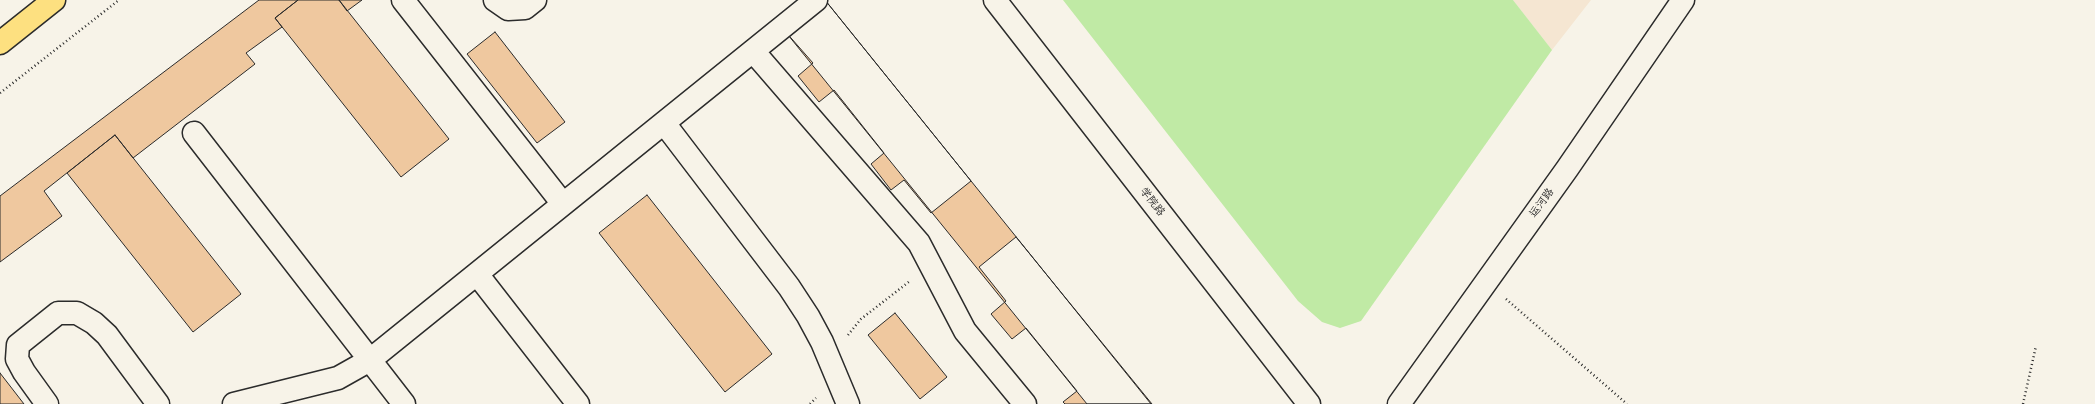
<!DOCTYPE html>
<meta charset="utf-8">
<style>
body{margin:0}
canvas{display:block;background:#f7f3e8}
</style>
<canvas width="2095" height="404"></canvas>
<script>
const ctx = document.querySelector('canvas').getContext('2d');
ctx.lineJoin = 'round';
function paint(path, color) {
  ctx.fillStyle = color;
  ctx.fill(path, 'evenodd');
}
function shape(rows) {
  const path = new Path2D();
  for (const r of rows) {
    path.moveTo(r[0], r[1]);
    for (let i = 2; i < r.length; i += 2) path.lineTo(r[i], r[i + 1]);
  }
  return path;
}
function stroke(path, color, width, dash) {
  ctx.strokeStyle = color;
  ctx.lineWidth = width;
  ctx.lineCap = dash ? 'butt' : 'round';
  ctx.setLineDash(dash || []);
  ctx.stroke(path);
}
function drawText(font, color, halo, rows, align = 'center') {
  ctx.font = font + ' Pangolin,"LXGW WenKai TC",sans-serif';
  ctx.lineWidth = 4;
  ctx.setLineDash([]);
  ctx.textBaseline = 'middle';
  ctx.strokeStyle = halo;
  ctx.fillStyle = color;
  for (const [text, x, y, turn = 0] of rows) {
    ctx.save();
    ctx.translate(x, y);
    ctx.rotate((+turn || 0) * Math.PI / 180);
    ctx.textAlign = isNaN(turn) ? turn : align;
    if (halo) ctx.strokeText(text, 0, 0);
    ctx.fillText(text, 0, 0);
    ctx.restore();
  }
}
const built = shape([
 [1513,0,1591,0,1552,50]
]);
const green = shape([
 [1063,0,1513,0,1552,50,1361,321,1340,328,1322,322,1298,301]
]);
const building = shape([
 [259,0,298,0,275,18,282,27,246,53,255,64,133,158,115,135,44,191,62,216,0,262,0,196,259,0],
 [298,0,339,0,449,139,401,177,275,18,298,0],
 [339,0,362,0,347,11,339,0],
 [825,0,971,181,931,213,904,180,891,190,871,164,884,153,834,90,819,102,798,76,813,63,784,30,825,0],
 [825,0,1151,404,1087,404,784,30,825,0],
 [495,32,565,122,537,143,467,54,495,32],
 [115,135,241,294,193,332,67,173,115,135],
 [647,195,772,354,725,392,599,233,647,195],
 [1016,237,1152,404,1065,404,1063,402,1077,391,1026,328,1012,339,991,314,1006,301,979,267,1016,237],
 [895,313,947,377,920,399,868,335,895,313],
 [0,373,24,404,0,404,0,373]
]);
const path = shape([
 [0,93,119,0],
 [1506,299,1627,404],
 [848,335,861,319,910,281],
 [810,404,816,398],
 [2023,404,2036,346]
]);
const minor = shape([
 [403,0,563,204],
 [495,0,508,9,525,8,535,0],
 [995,0,1309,404],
 [753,51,919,243,965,331,1025,404],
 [664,123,789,287,808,316,822,342,848,404],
 [194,133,404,404],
 [477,274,578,404],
 [47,404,24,372,17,359,18,345,58,313,77,313,94,323,107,335,158,404],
 [234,404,338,378,370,360,816,0],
 [1399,404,1567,169,1683,0]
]);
const major = shape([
 [0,43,54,0]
]);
const streetNames = [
 ["学院路",1152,202,52],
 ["运河路",1542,203,-54]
];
paint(built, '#f5e6d2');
paint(green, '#c0eaa5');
paint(building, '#efc89f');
stroke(building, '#2b2b2b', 1);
stroke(minor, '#2b2b2b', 25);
stroke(major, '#2b2b2b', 25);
stroke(path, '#2b2b2b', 2.5, [1, 3]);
stroke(minor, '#f7f3e8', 22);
stroke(major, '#fde080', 22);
drawText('11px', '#2b2b2b', '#f7f3e8', streetNames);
</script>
